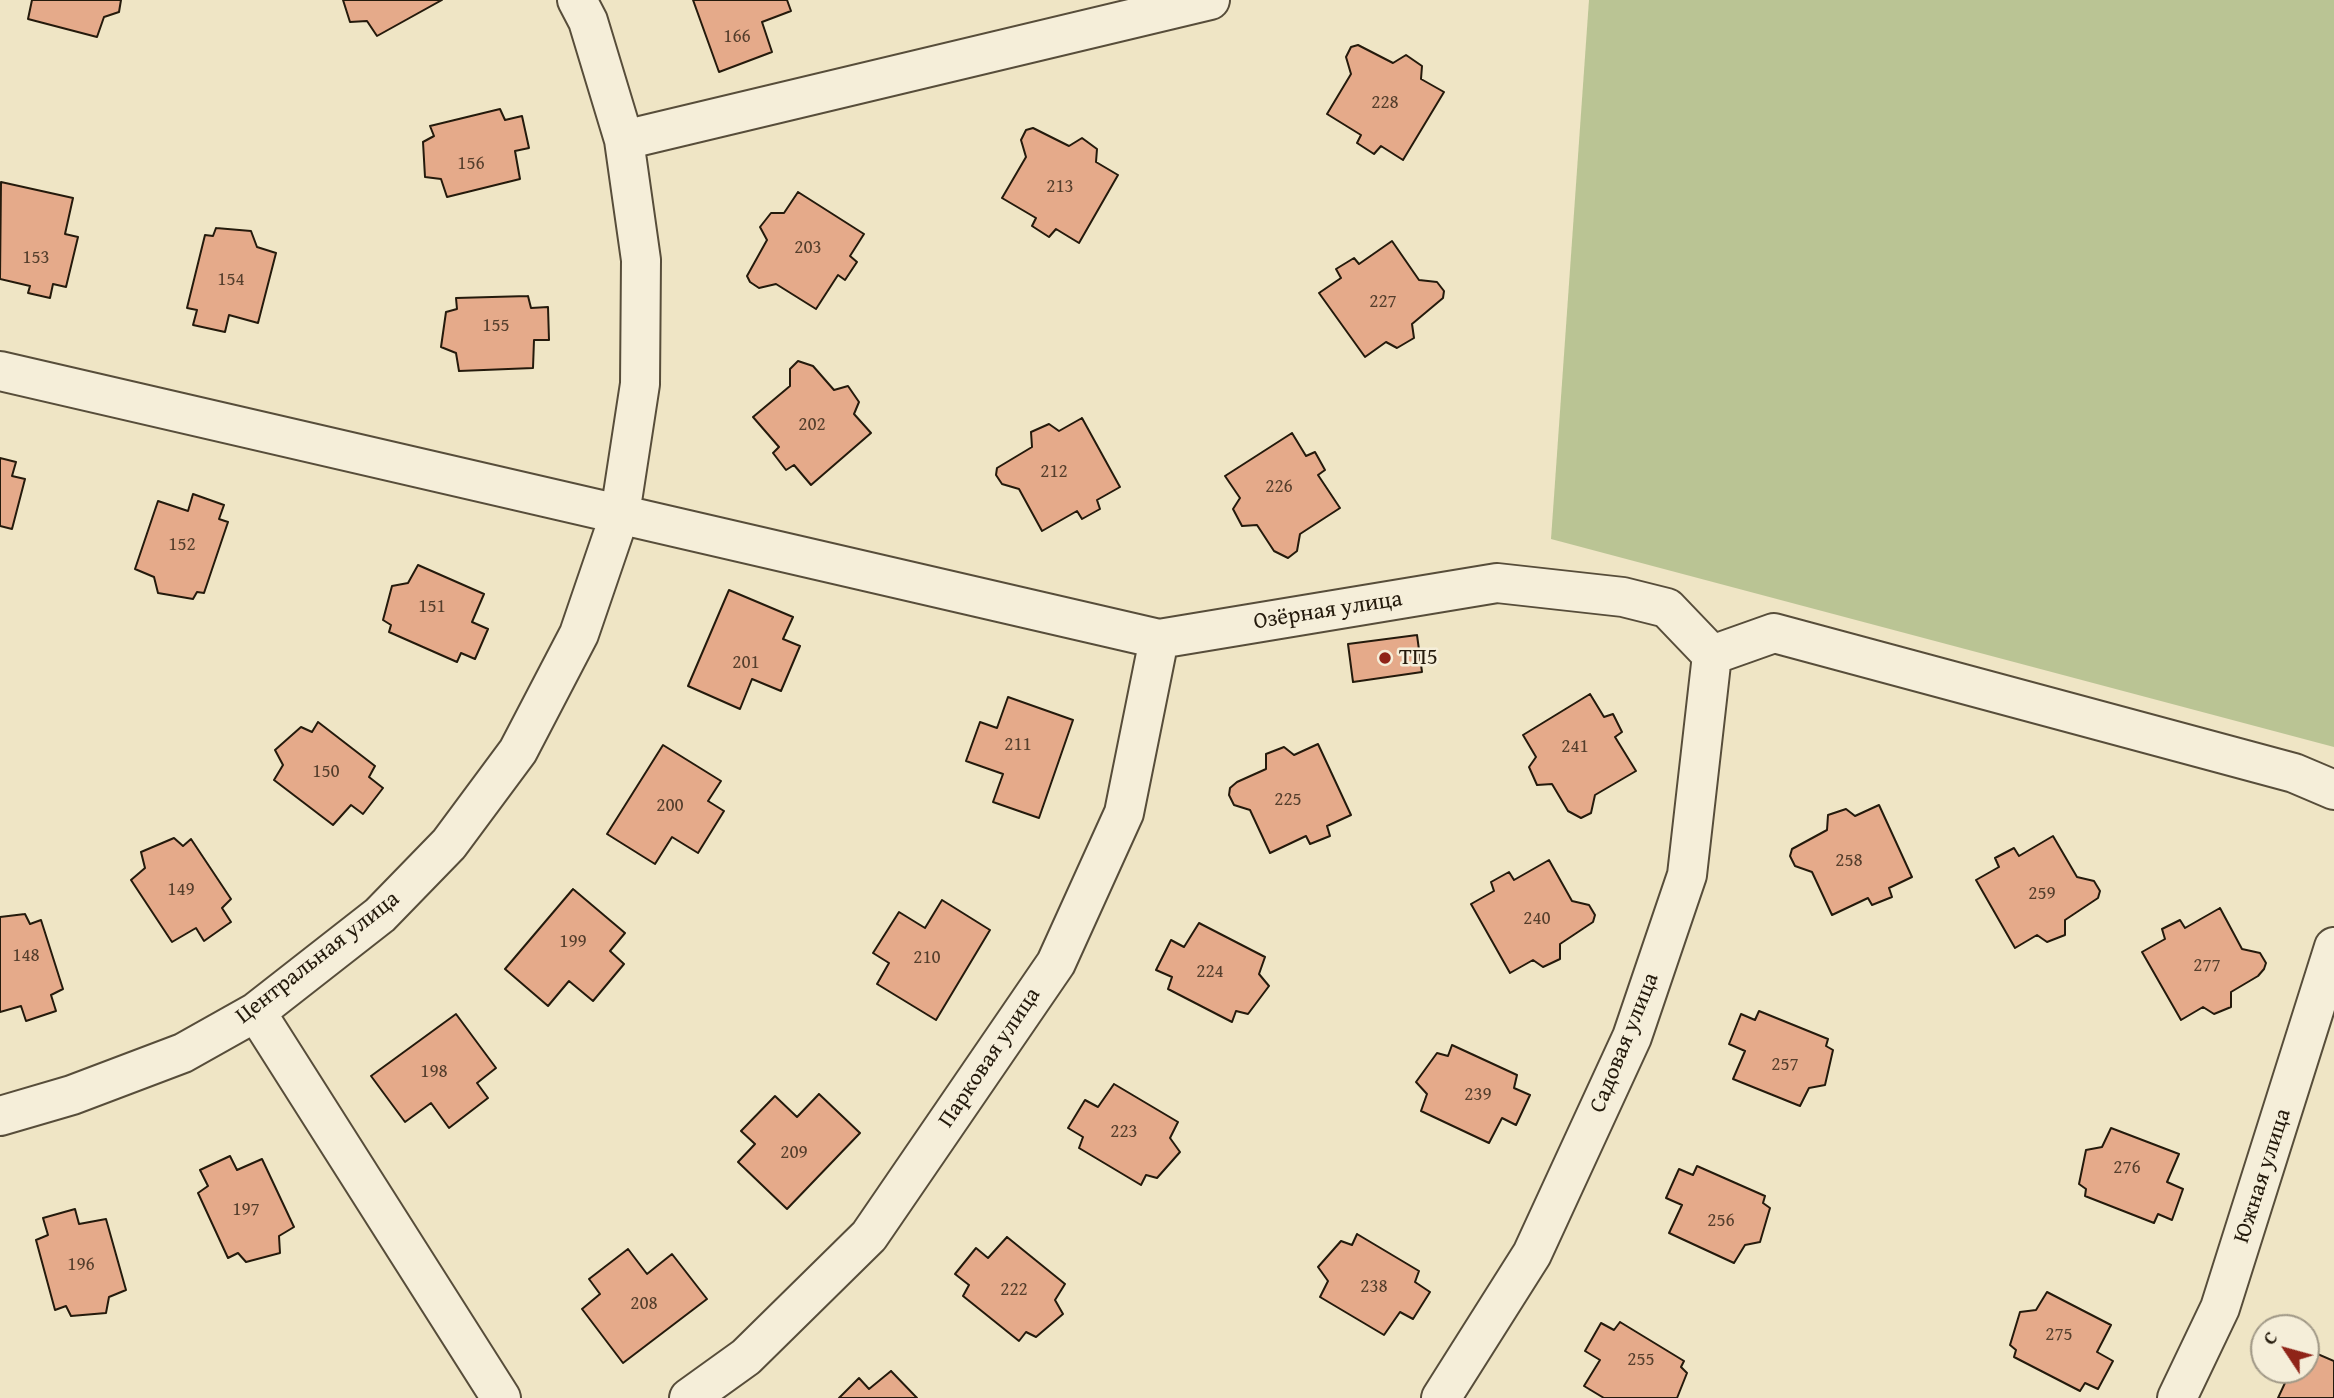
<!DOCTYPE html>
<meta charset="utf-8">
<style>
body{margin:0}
#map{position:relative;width:2334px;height:1398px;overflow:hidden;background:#efe5c5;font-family:"Gentium Book Plus",serif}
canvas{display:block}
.north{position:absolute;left:2250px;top:1314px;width:70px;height:70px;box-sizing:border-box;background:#f5eed9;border:2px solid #a19987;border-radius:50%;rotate:306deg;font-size:19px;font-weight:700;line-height:28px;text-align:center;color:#241a0c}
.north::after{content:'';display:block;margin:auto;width:24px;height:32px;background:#8f2418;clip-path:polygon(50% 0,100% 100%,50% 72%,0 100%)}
</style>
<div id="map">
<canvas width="2334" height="1398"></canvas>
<div class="north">С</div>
</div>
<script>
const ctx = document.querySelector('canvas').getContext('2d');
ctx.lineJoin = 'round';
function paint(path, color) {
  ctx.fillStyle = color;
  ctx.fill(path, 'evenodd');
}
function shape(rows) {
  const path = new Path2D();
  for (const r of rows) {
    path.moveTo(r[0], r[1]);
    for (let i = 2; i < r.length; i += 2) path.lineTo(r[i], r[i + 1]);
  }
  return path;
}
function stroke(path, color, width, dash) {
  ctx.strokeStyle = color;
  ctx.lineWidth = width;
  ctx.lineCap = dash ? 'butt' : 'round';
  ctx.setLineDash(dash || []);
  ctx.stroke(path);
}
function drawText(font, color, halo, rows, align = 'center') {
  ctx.font = font + ' "Gentium Book Plus",serif';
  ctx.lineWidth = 5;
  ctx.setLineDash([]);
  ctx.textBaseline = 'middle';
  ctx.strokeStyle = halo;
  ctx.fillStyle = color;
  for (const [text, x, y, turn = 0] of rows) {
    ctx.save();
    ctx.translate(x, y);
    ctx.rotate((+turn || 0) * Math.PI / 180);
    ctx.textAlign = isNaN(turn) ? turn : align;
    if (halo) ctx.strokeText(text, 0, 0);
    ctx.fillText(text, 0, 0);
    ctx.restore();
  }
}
const green = shape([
 [1589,0,2334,0,2334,747,1551,539]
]);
const building = shape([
 [32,0,121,0,119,12,104,17,97,37,28,19,32,0],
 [343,0,442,0,377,36,367,21,350,22,343,0],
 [693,0,787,0,791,11,762,22,772,52,719,72,693,0],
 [1358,45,1393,63,1406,55,1422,66,1421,79,1444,92,1403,160,1381,146,1374,154,1357,143,1361,135,1327,114,1351,74,1346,57,1351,47,1358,45],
 [500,109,505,120,522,116,529,148,515,151,520,179,447,197,441,179,425,177,423,142,434,136,430,126,500,109],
 [1033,128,1069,146,1082,138,1097,149,1096,162,1118,175,1079,243,1056,229,1049,237,1032,226,1036,218,1002,198,1026,157,1021,140,1026,130,1033,128],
 [1,182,73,198,65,234,78,237,66,287,53,284,50,298,28,293,30,286,0,279,1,182],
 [798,192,864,234,850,256,857,262,845,280,838,275,816,309,776,284,759,288,750,282,747,276,767,240,760,227,771,213,784,213,798,192],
 [216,228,251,231,257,247,276,253,258,323,229,315,225,332,193,325,197,310,187,308,205,235,213,236,216,228],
 [1392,241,1419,280,1437,282,1444,291,1443,298,1412,324,1414,338,1397,348,1386,342,1365,357,1319,293,1341,278,1336,269,1354,258,1359,264,1392,241],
 [528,296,531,308,548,307,549,340,534,340,533,368,459,371,456,353,441,347,446,312,457,309,456,298,528,296],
 [798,361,813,366,834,390,848,386,859,402,854,414,871,433,811,485,794,465,786,470,773,453,779,447,753,417,790,386,790,369,798,361],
 [1082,418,1120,487,1097,500,1100,509,1082,519,1077,511,1042,531,1019,489,1002,484,996,475,997,468,1032,447,1031,432,1049,424,1059,431,1082,418],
 [1292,433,1306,456,1315,452,1325,470,1318,475,1340,508,1300,534,1297,551,1288,558,1274,551,1257,525,1242,526,1233,509,1240,498,1225,476,1292,433],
 [0,458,16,462,12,476,25,479,12,529,0,526,0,458],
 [193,494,224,505,219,519,228,522,204,593,197,592,193,599,158,593,154,577,135,569,158,501,188,511,193,494],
 [418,565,484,594,472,622,488,629,475,659,461,653,457,662,389,632,391,625,383,620,392,586,408,583,418,565],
 [729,590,793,617,783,639,800,646,781,691,752,679,740,709,688,686,729,590],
 [1417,635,1422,672,1353,682,1348,644,1417,635],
 [1590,694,1604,717,1613,714,1622,732,1615,737,1636,771,1595,795,1591,813,1581,818,1568,811,1552,784,1537,785,1529,767,1536,757,1523,735,1590,694],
 [1008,697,1073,720,1039,818,993,802,1003,774,966,761,980,722,997,728,1008,697],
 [318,722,375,766,369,777,383,788,363,814,351,805,333,825,274,780,283,765,275,750,301,727,312,732,318,722],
 [1318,744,1351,815,1327,826,1330,836,1310,844,1306,836,1270,853,1250,810,1234,805,1229,795,1230,788,1237,782,1266,769,1266,754,1284,747,1294,755,1318,744],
 [663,745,721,781,708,801,724,811,698,853,672,837,655,864,607,834,663,745],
 [1879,805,1912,877,1889,888,1892,897,1872,905,1868,898,1832,915,1812,872,1795,866,1790,856,1792,849,1827,830,1828,815,1846,809,1855,816,1879,805],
 [2053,836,2077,877,2094,881,2100,891,2098,898,2065,920,2065,935,2047,942,2037,935,2015,948,1976,880,1999,867,1995,858,2014,848,2019,856,2053,836],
 [174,838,183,846,191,839,231,899,222,908,231,922,204,941,196,928,172,942,131,880,145,868,141,852,174,838],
 [1549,860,1572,901,1589,905,1595,915,1593,922,1560,944,1560,959,1543,967,1533,960,1510,973,1471,904,1494,891,1491,882,1509,872,1514,880,1549,860],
 [573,889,625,933,610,951,624,964,593,1001,569,981,548,1006,505,969,573,889],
 [942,900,990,930,936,1020,877,984,889,963,873,953,899,912,925,928,942,900],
 [2220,908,2242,949,2260,953,2266,963,2264,969,2258,976,2231,992,2231,1007,2214,1014,2203,1007,2181,1020,2142,952,2165,939,2162,929,2180,920,2185,928,2220,908],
 [25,914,30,924,41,920,63,989,51,995,56,1011,26,1021,21,1006,0,1012,0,917,25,914],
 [1199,923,1265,957,1259,974,1269,986,1248,1014,1236,1011,1232,1022,1168,989,1172,977,1156,970,1171,940,1184,947,1199,923],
 [1759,1011,1828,1039,1826,1046,1833,1050,1825,1085,1809,1088,1800,1106,1733,1079,1745,1051,1729,1044,1741,1014,1755,1020,1759,1011],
 [456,1014,496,1068,477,1083,488,1098,449,1128,431,1103,405,1122,371,1076,456,1014],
 [1452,1045,1517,1075,1514,1088,1530,1095,1516,1125,1502,1118,1489,1143,1421,1111,1427,1094,1416,1082,1437,1053,1448,1056,1452,1045],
 [1114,1084,1178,1122,1170,1138,1180,1152,1157,1178,1146,1175,1141,1185,1079,1148,1083,1137,1068,1128,1085,1100,1098,1107,1114,1084],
 [819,1094,860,1133,787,1209,738,1162,755,1144,741,1131,775,1096,797,1117,819,1094],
 [2111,1128,2179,1154,2167,1182,2183,1189,2172,1220,2158,1214,2154,1223,2085,1196,2086,1189,2079,1184,2086,1150,2102,1147,2111,1128],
 [230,1156,237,1170,262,1159,294,1227,279,1236,280,1253,246,1262,238,1253,228,1258,198,1193,208,1186,200,1170,230,1156],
 [1697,1166,1765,1196,1763,1203,1770,1208,1760,1242,1745,1245,1734,1263,1669,1233,1682,1205,1666,1198,1679,1169,1693,1175,1697,1166],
 [75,1209,79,1224,106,1219,126,1290,109,1297,106,1313,71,1316,66,1306,55,1310,36,1240,48,1235,43,1218,75,1209],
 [1357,1234,1419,1271,1415,1282,1430,1292,1413,1319,1400,1312,1384,1335,1320,1297,1328,1281,1318,1267,1341,1241,1352,1245,1357,1234],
 [1007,1237,1065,1284,1055,1300,1063,1314,1036,1337,1026,1332,1019,1341,963,1296,969,1285,955,1274,976,1248,988,1258,1007,1237],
 [628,1249,647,1274,672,1254,707,1299,623,1363,582,1309,600,1294,589,1279,628,1249],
 [2047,1292,2111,1325,2097,1352,2113,1361,2098,1389,2085,1383,2080,1391,2014,1357,2016,1350,2010,1345,2020,1312,2036,1310,2047,1292],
 [1620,1322,1684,1361,1681,1367,1687,1373,1677,1398,1604,1398,1584,1386,1600,1360,1585,1351,1601,1323,1614,1330,1620,1322],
 [2306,1349,2334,1361,2334,1398,2278,1398,2291,1370,2306,1370,2306,1349],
 [891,1371,917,1398,839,1398,859,1378,869,1389,891,1371]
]);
const minor = shape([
 [624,140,1210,0],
 [0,371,1159,639,1497,583,1623,597,1667,608,1712,655],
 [1712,655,1774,633,2294,773,2334,790],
 [256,1012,501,1398],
 [0,1116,72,1095,183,1053,256,1012,380,915,449,844,518,751,579,634,620,514,640,384,641,260,624,140,588,21,577,0],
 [689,1398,746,1357,869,1236,1056,963,1124,813,1159,639],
 [1441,1398,1532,1254,1632,1037,1687,875,1712,655],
 [2177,1398,2220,1308,2334,947]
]);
const markers = [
 [1385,658,7,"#8f2418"]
];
const numberNames = [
 ["166",737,37],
 ["228",1385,103],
 ["156",471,164],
 ["213",1060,187],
 ["203",808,248],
 ["153",36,258],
 ["154",231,280],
 ["227",1383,302],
 ["155",496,326],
 ["202",812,425],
 ["212",1054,472],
 ["226",1279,487],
 ["152",182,545],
 ["151",432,607],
 ["201",746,663],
 ["211",1018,745],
 ["241",1575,747],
 ["150",326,772],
 ["225",1288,800],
 ["200",670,806],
 ["258",1849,861],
 ["149",181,890],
 ["259",2042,894],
 ["240",1537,919],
 ["199",573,942],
 ["148",26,956],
 ["210",927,958],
 ["277",2207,966],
 ["224",1210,972],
 ["257",1785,1065],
 ["198",434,1072],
 ["239",1478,1095],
 ["223",1124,1132],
 ["209",794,1153],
 ["276",2127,1168],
 ["197",246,1210],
 ["256",1721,1221],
 ["196",81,1265],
 ["238",1374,1287],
 ["222",1014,1290],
 ["208",644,1304],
 ["275",2059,1335],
 ["255",1641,1360]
];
const streetNames = [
 ["Озёрная улица",1328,611,-9],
 ["Центральная улица",318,958,-38],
 ["Садовая улица",1625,1043,-68],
 ["Парковая улица",990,1058,-56],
 ["Южная улица",2263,1176,-72]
];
const poiNames = [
 ["ТП5",1399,658]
];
paint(green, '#bac494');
paint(building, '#e5aa8a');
stroke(building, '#241a0c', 2);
stroke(minor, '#574d3a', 42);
stroke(minor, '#f5eed9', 38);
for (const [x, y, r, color] of markers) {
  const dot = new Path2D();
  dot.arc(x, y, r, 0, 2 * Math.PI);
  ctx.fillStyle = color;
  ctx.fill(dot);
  stroke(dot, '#f5eed9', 2.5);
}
drawText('19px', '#543e2c', null, numberNames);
drawText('23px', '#241a0c', '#f5eed9', streetNames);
drawText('23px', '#241a0c', '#f5eed9', poiNames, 'left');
</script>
